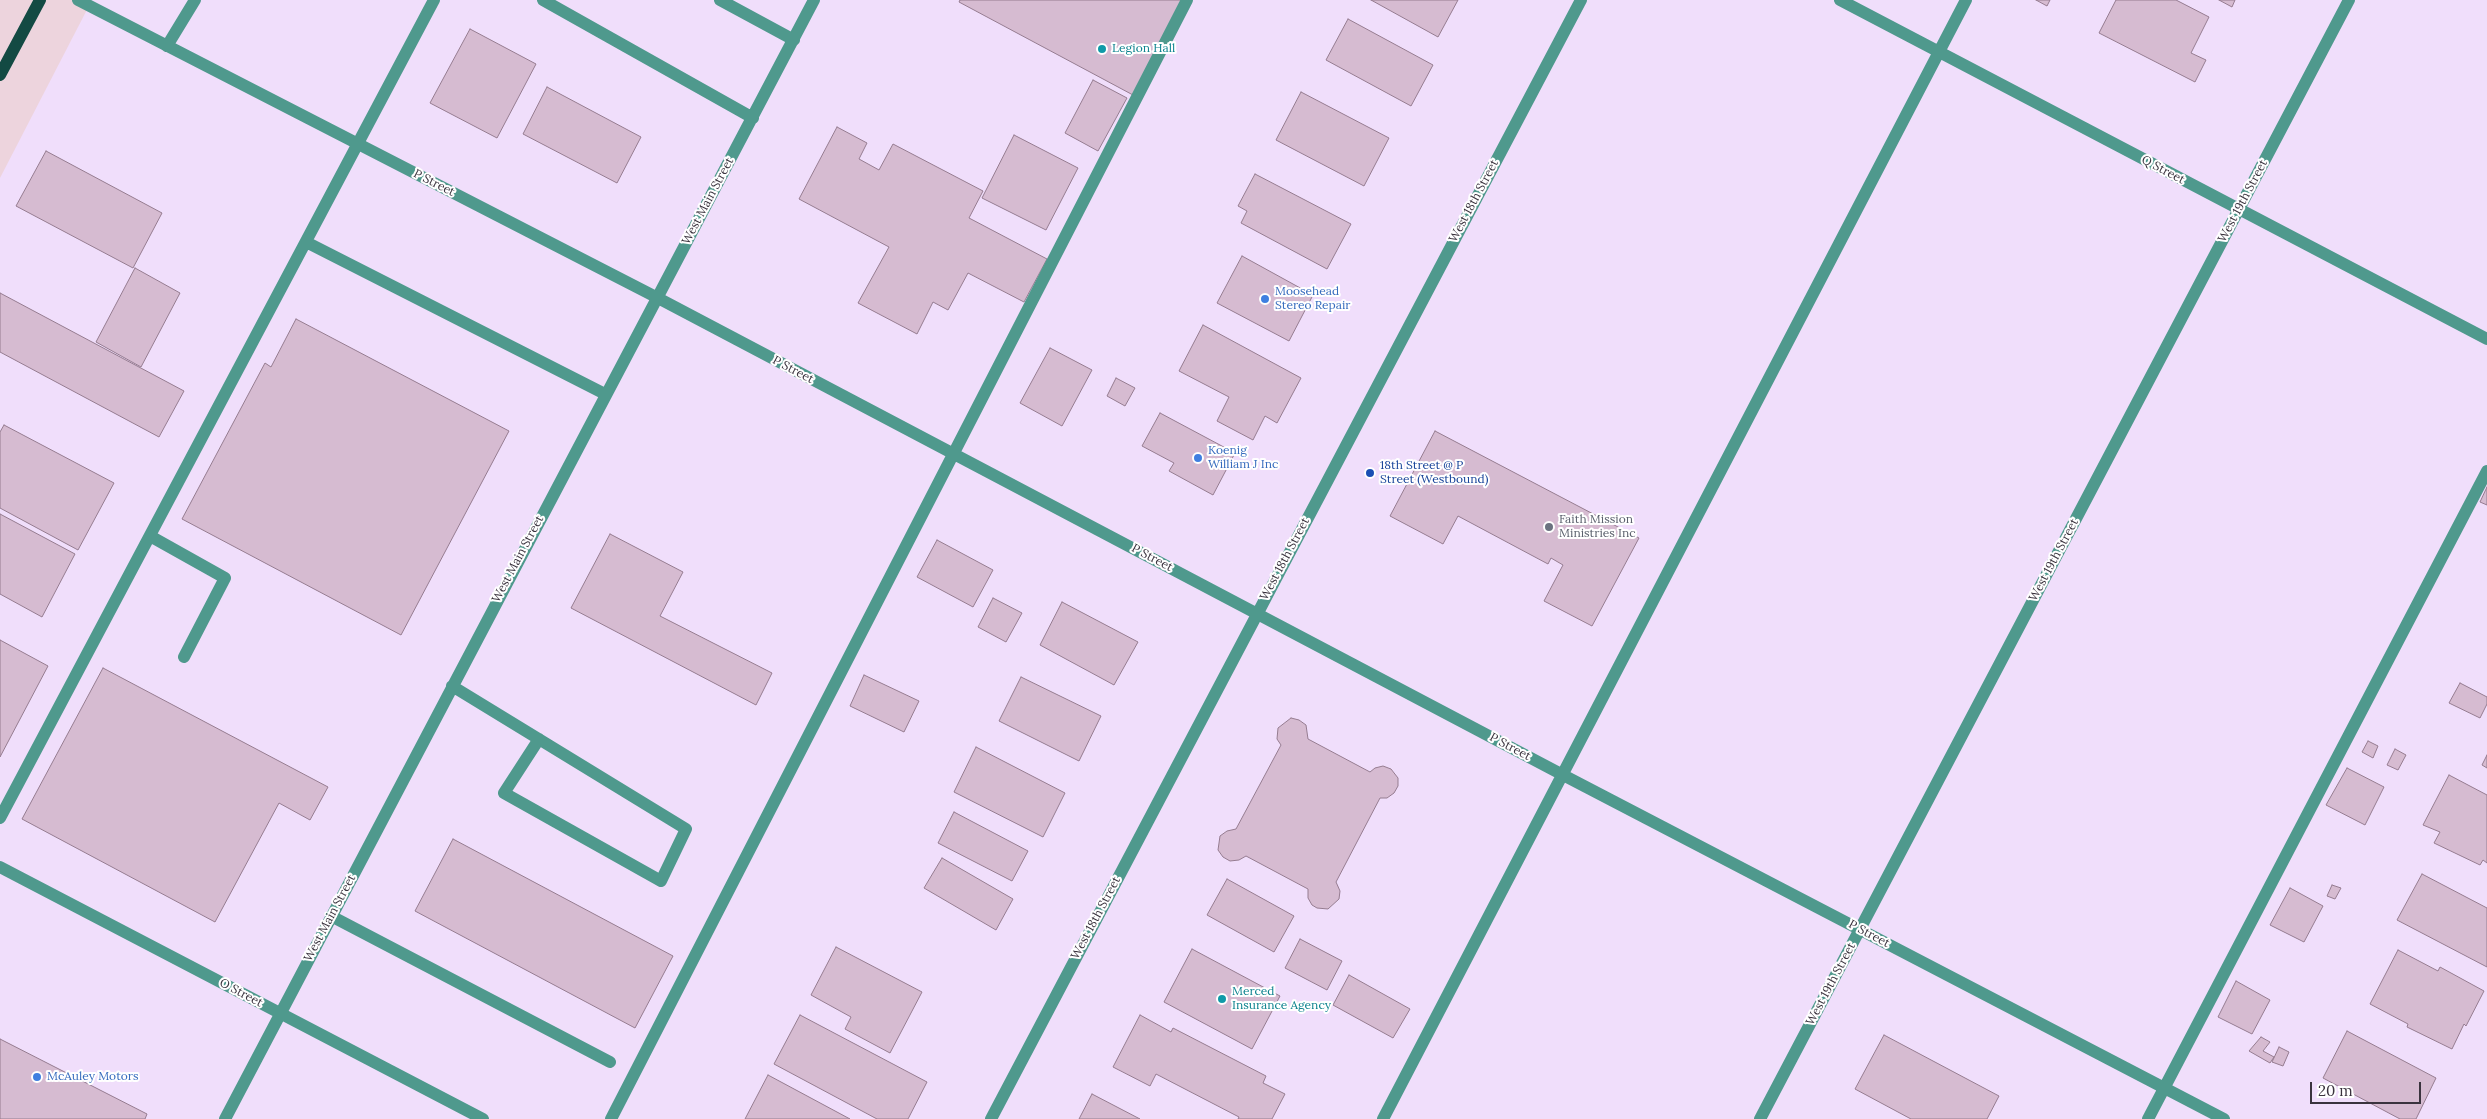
<!DOCTYPE html>
<style>
body{margin:0}
#map{position:relative;width:2487px;height:1119px;overflow:hidden;background:#f0defb;font-family:Lora,serif}
canvas{display:block}
.scale{position:absolute;left:2310px;top:1082px;width:111px;height:22px;box-sizing:border-box;border:2px solid #3a333e;border-top:0;padding-left:6px;font-size:15px;line-height:18px;white-space:nowrap;color:#3a333e;-webkit-text-stroke:4px #fff;paint-order:stroke}
</style>
<div id="map">
<canvas width="2487" height="1119"></canvas>
<div class="scale">20 m</div>
</div>
<script>
const ctx = document.querySelector('canvas').getContext('2d');
ctx.lineJoin = 'round';
function paint(path, color) {
  ctx.fillStyle = color;
  ctx.fill(path, 'evenodd');
}
function shape(rows) {
  const path = new Path2D();
  for (const r of rows) {
    path.moveTo(r[0], r[1]);
    for (let i = 2; i < r.length; i += 2) path.lineTo(r[i], r[i + 1]);
  }
  return path;
}
function stroke(path, color, width, dash) {
  ctx.strokeStyle = color;
  ctx.lineWidth = width;
  ctx.lineCap = dash ? 'butt' : 'round';
  ctx.setLineDash(dash || []);
  ctx.stroke(path);
}
function drawText(font, color, halo, rows, align = 'center') {
  ctx.font = font + ' Lora,serif';
  ctx.lineWidth = 4;
  ctx.setLineDash([]);
  ctx.textBaseline = 'middle';
  ctx.strokeStyle = halo;
  ctx.fillStyle = color;
  for (const [text, x, y, turn = 0] of rows) {
    ctx.save();
    ctx.translate(x, y);
    ctx.rotate((+turn || 0) * Math.PI / 180);
    ctx.textAlign = isNaN(turn) ? turn : align;
    if (halo) ctx.strokeText(text, 0, 0);
    ctx.fillText(text, 0, 0);
    ctx.restore();
  }
}
const commercial = shape([
 [0,0,92,0,0,178]
]);
const building = shape([
 [960,0,1182,0,1133,95,959,2,960,0],
 [1371,0,1458,0,1438,37,1371,0],
 [2036,0,2050,0,2047,6,2036,0],
 [2116,0,2176,0,2209,17,2191,53,2206,60,2195,82,2099,33,2116,0],
 [2219,0,2235,0,2232,7,2219,0],
 [1348,19,1433,65,1411,106,1326,60,1348,19],
 [470,29,536,64,497,138,430,103,470,29],
 [1093,80,1127,98,1098,151,1065,133,1093,80],
 [547,87,641,137,617,183,523,134,547,87],
 [1301,92,1389,138,1364,186,1276,140,1301,92],
 [837,127,867,143,859,159,879,170,893,144,983,191,969,218,1047,259,1024,302,968,273,948,310,933,302,917,334,858,303,889,247,799,199,837,127],
 [1014,135,1078,168,1046,230,982,198,1014,135],
 [46,151,162,213,133,268,16,206,46,151],
 [1255,174,1351,224,1327,269,1241,223,1247,211,1238,206,1255,174],
 [1242,256,1313,295,1289,341,1217,303,1242,256],
 [135,268,180,293,141,367,96,342,135,268],
 [0,293,184,391,159,437,0,352,0,293],
 [296,319,509,431,401,635,182,519,265,363,271,367,296,319],
 [1203,325,1301,378,1277,423,1265,416,1253,440,1217,421,1229,397,1179,371,1203,325],
 [1050,348,1092,370,1062,426,1020,403,1050,348],
 [1116,378,1135,388,1125,406,1107,396,1116,378],
 [1160,413,1235,453,1213,495,1169,471,1174,463,1142,446,1160,413],
 [4,425,114,483,78,550,0,508,0,432,4,425],
 [1435,431,1639,538,1592,626,1544,601,1563,565,1551,558,1548,564,1458,516,1443,544,1390,516,1435,431],
 [2487,487,2487,505,2480,502,2487,487],
 [0,514,75,554,42,617,0,594,0,514],
 [610,534,683,572,660,616,772,673,756,705,571,608,610,534],
 [937,540,993,570,973,607,917,577,937,540],
 [993,598,1022,613,1006,642,978,627,993,598],
 [1062,602,1138,642,1114,685,1040,645,1062,602],
 [0,640,48,666,0,757,0,640],
 [103,668,328,787,310,820,279,803,215,922,22,819,103,668],
 [864,675,919,701,904,732,850,706,864,675],
 [1021,677,1101,716,1079,761,999,721,1021,677],
 [2460,683,2487,697,2487,704,2480,718,2449,703,2460,683],
 [1291,718,1299,720,1306,725,1308,739,1370,772,1375,768,1383,766,1391,769,1398,778,1398,786,1394,793,1387,798,1380,798,1336,882,1340,891,1339,899,1328,909,1317,908,1312,905,1308,898,1308,889,1246,856,1239,860,1230,861,1223,857,1218,850,1220,836,1227,831,1236,829,1281,745,1277,739,1278,728,1291,718],
 [2368,741,2378,746,2373,758,2362,752,2368,741],
 [976,747,1065,793,1043,837,954,792,976,747],
 [2395,749,2406,755,2398,770,2387,765,2395,749],
 [2487,755,2487,768,2482,765,2487,755],
 [2347,768,2384,787,2365,825,2326,805,2347,768],
 [2449,775,2487,795,2487,863,2483,860,2480,865,2434,843,2440,832,2423,825,2449,775],
 [954,812,1028,851,1012,881,938,843,954,812],
 [453,839,673,956,635,1028,415,911,453,839],
 [942,858,1013,899,996,930,924,888,942,858],
 [2422,874,2487,908,2487,967,2397,920,2422,874],
 [1227,879,1294,916,1274,952,1207,915,1227,879],
 [2332,885,2341,888,2335,899,2327,896,2332,885],
 [2290,888,2323,906,2304,942,2270,925,2290,888],
 [1300,939,1342,961,1327,990,1285,968,1300,939],
 [836,947,922,992,890,1053,845,1029,851,1017,811,995,836,947],
 [1192,949,1280,996,1252,1049,1164,1002,1192,949],
 [2398,950,2438,971,2440,967,2484,991,2466,1026,2464,1024,2452,1049,2407,1027,2408,1024,2370,1004,2398,950],
 [1349,975,1410,1009,1393,1038,1333,1005,1349,975],
 [2236,981,2270,1000,2252,1034,2218,1017,2236,981],
 [800,1015,927,1082,908,1119,877,1119,774,1064,800,1015],
 [1140,1015,1171,1032,1173,1028,1266,1076,1263,1083,1285,1094,1272,1119,1238,1119,1239,1117,1156,1074,1150,1086,1113,1067,1140,1015],
 [2347,1031,2436,1078,2416,1119,2400,1119,2323,1078,2347,1031],
 [1884,1035,1999,1096,1987,1119,1911,1119,1855,1089,1884,1035],
 [2261,1037,2270,1042,2263,1051,2274,1057,2270,1063,2249,1051,2261,1037],
 [0,1039,147,1114,145,1119,0,1119,0,1039],
 [2279,1047,2289,1052,2283,1066,2272,1062,2279,1047],
 [768,1075,850,1119,745,1119,768,1075],
 [1092,1094,1140,1119,1079,1119,1092,1094]
]);
const minor = shape([
 [78,0,656,297,1563,775,2224,1119],
 [543,0,753,118],
 [720,0,794,40],
 [1840,0,2487,339],
 [167,46,195,0],
 [306,242,605,394],
 [150,536,225,578,184,657],
 [452,686,686,829,661,881,504,793,539,739],
 [0,818,434,0],
 [0,867,483,1119],
 [331,916,610,1062],
 [225,1119,814,0],
 [611,1119,1187,0],
 [991,1119,1581,0],
 [1383,1119,1966,0],
 [1760,1119,2349,0],
 [2148,1119,2487,471]
]);
const major = shape([
 [0,75,40,0]
]);
const markers = [
 [1102,49,5,"#0f9aa8"],
 [1265,299,5,"#3f7fe0"],
 [1198,458,5,"#3f7fe0"],
 [1370,473,5,"#1a4fb4"],
 [1549,527,5,"#6b7280"],
 [1222,999,5,"#0f9aa8"],
 [37,1077,5,"#3f7fe0"]
];
const cultureNames = [
 ["Legion Hall",1112,49],
 ["Merced",1232,992],
 ["Insurance Agency",1232,1006]
];
const streetNames = [
 ["Q Street",2163,170,28],
 ["P Street",434,183,27],
 ["West Main Street",708,201,-62],
 ["West 18th Street",1474,201,-62],
 ["West 19th Street",2243,201,-62],
 ["P Street",793,370,28],
 ["P Street",1152,558,28],
 ["West Main Street",518,559,-62],
 ["West 18th Street",1285,559,-62],
 ["West 19th Street",2054,560,-62],
 ["P Street",1510,747,28],
 ["West Main Street",330,918,-62],
 ["West 18th Street",1096,918,-62],
 ["P Street",1869,934,28],
 ["West 19th Street",1831,984,-62],
 ["O Street",241,993,28]
];
const shopNames = [
 ["Moosehead",1275,292],
 ["Stereo Repair",1275,306],
 ["Koenig",1208,451],
 ["William J Inc",1208,465],
 ["McAuley Motors",47,1077]
];
const transitNames = [
 ["18th Street @ P",1380,466],
 ["Street (Westbound)",1380,480]
];
const worshipNames = [
 ["Faith Mission",1559,520],
 ["Ministries Inc",1559,534]
];
paint(commercial, '#edd4dd');
paint(building, '#d6bbd1');
stroke(building, '#957c90', 1);
stroke(minor, '#4f998d', 12);
stroke(major, '#134a43', 12);
for (const [x, y, r, color] of markers) {
  const dot = new Path2D();
  dot.arc(x, y, r, 0, 2 * Math.PI);
  ctx.fillStyle = color;
  ctx.fill(dot);
  stroke(dot, '#fff', 2);
}
drawText('12px', '#0d838f', '#fff', cultureNames, 'left');
drawText('12px', '#3a333e', '#fff', streetNames);
drawText('12px', '#366cbe', '#fff', shopNames, 'left');
drawText('12px', '#164399', '#fff', transitNames, 'left');
drawText('12px', '#5b616d', '#fff', worshipNames, 'left');
</script>
